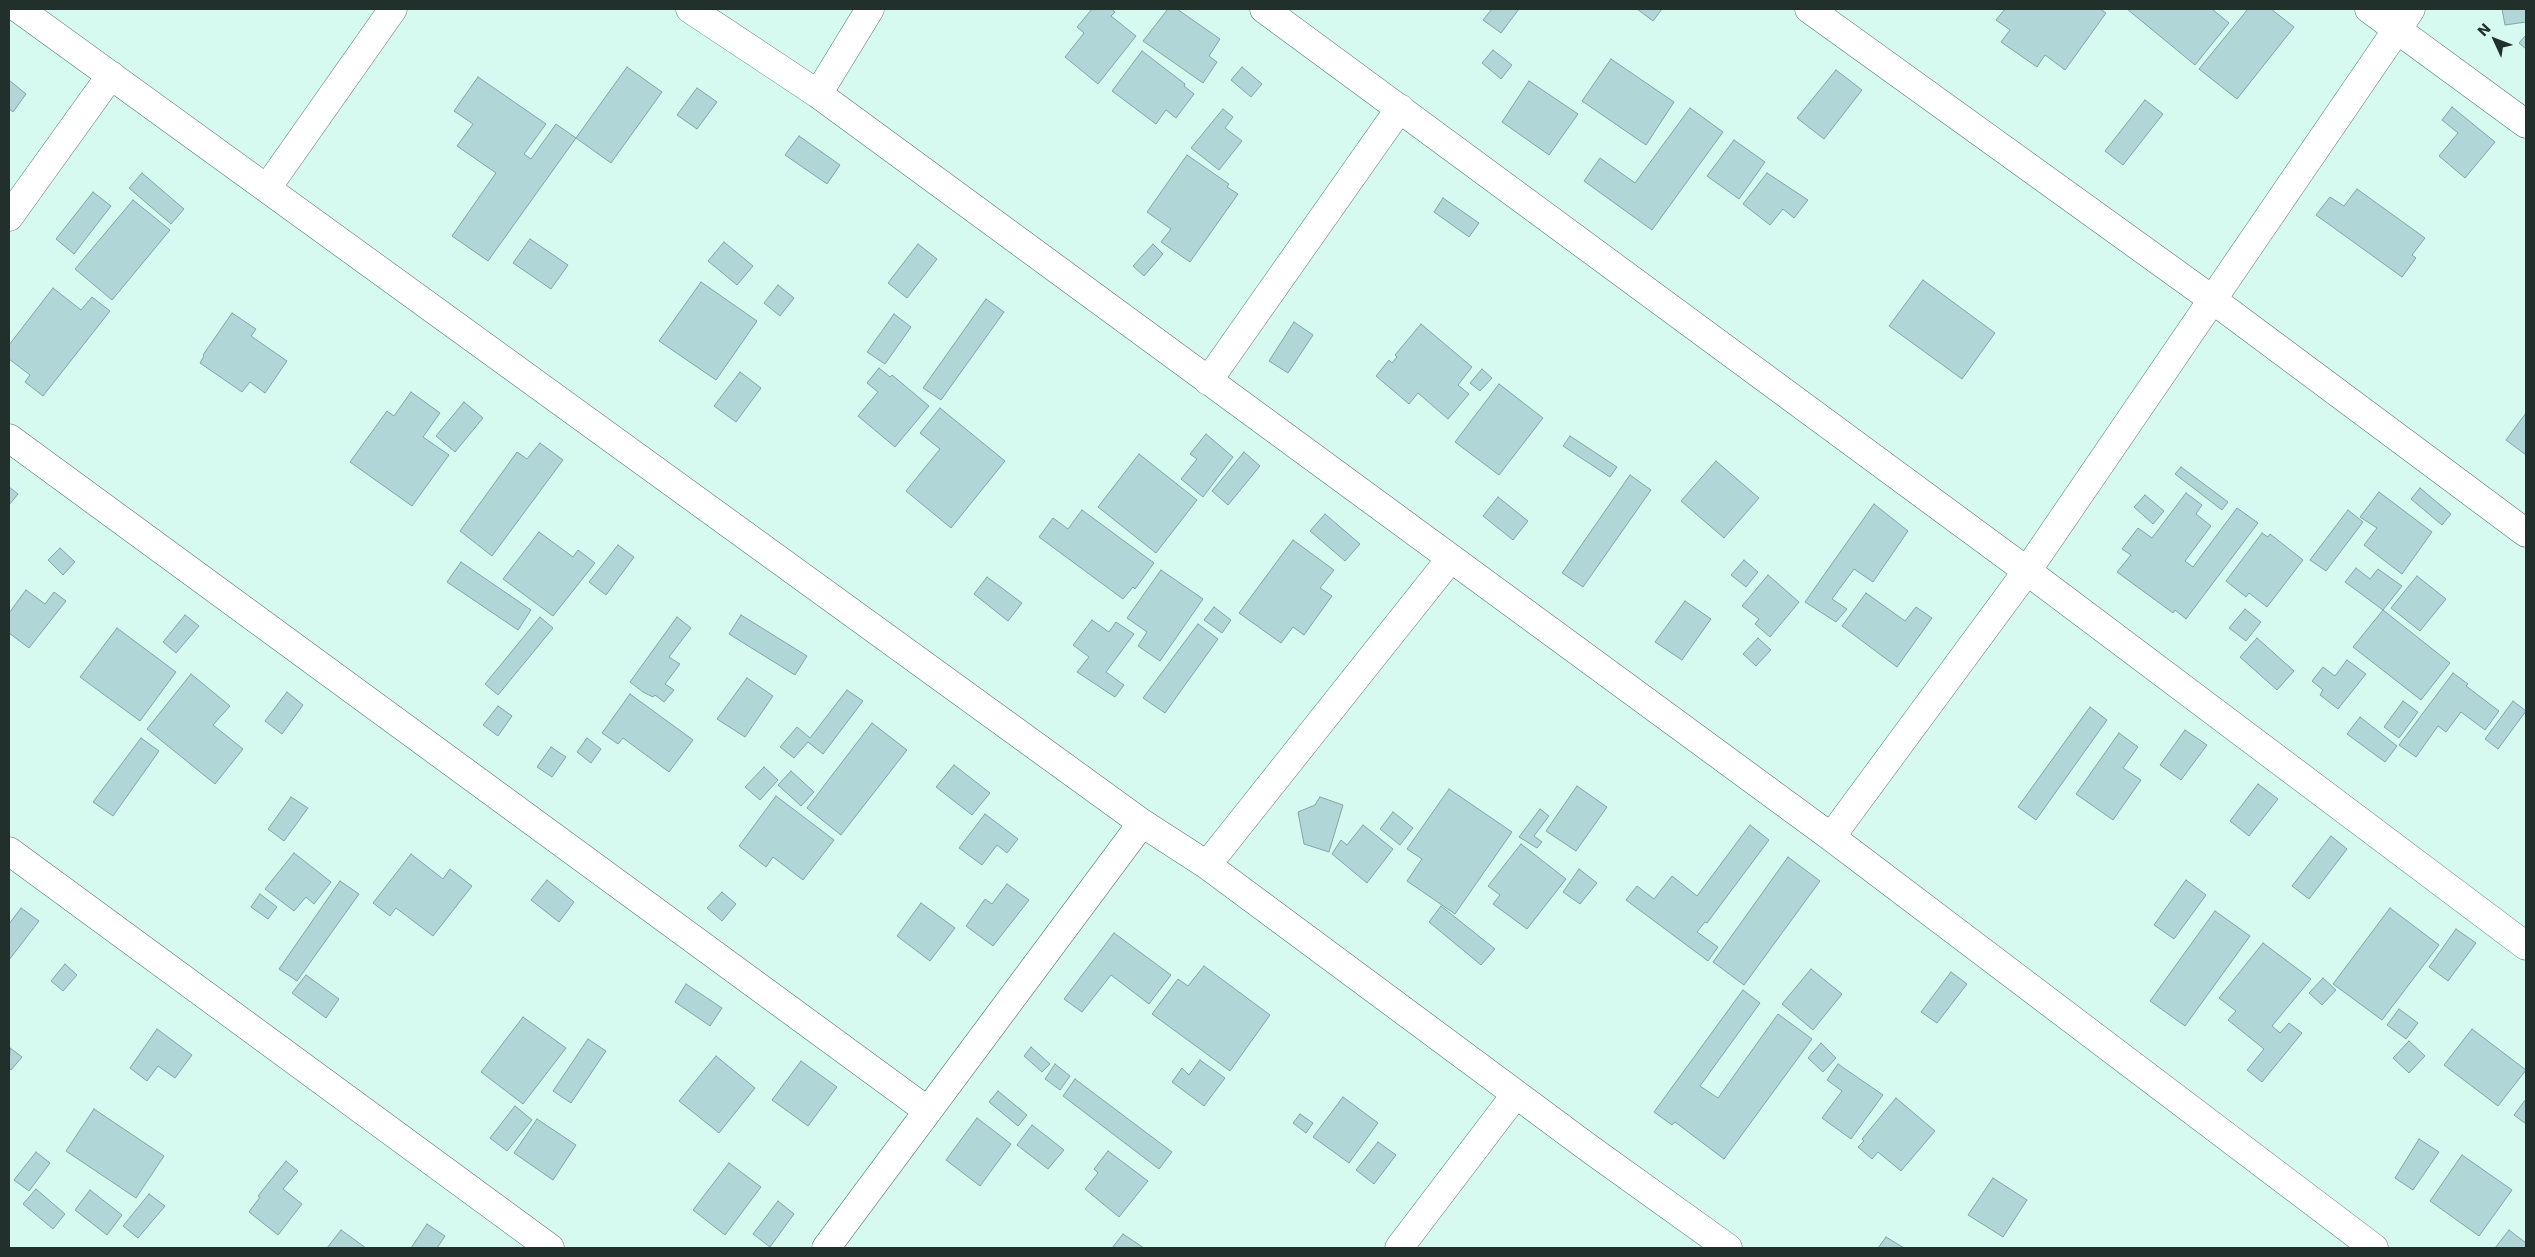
<!DOCTYPE html>
<style>
body{margin:0}
#map{position:relative;width:2535px;height:1257px;overflow:hidden;background:#d6faef;font-family:"DejaVu Sans",sans-serif}
canvas{display:block}
.frame{position:absolute;inset:0;border:10px solid #22302c;pointer-events:none}
.north{position:absolute;left:2470px;top:15px;width:50px;height:50px;-webkit-text-stroke:4px #d6faef;paint-order:stroke;rotate:313deg;font-size:14px;font-weight:700;line-height:20px;text-align:center;color:#22302c}
.north::after{content:'';display:block;margin:auto;width:18px;height:22px;background:#22302c;clip-path:polygon(50% 0,100% 100%,50% 72%,0 100%)}
</style>
<div id="map">
<canvas width="2535" height="1257"></canvas>
<div class="frame"></div>
<div class="north">N</div>
</div>
<script>
const ctx = document.querySelector('canvas').getContext('2d');
ctx.lineJoin = 'round';
function paint(path, color) {
  ctx.fillStyle = color;
  ctx.fill(path, 'evenodd');
}
function shape(rows) {
  const path = new Path2D();
  for (const r of rows) {
    path.moveTo(r[0], r[1]);
    for (let i = 2; i < r.length; i += 2) path.lineTo(r[i], r[i + 1]);
  }
  return path;
}
function stroke(path, color, width, dash) {
  ctx.strokeStyle = color;
  ctx.lineWidth = width;
  ctx.lineCap = dash ? 'butt' : 'round';
  ctx.setLineDash(dash || []);
  ctx.stroke(path);
}
const building = shape([
 [1092,9,1111,9,1115,12,1111,16,1136,36,1098,84,1065,57,1084,33,1077,27,1092,9],
 [1168,9,1177,9,1220,39,1209,56,1217,62,1203,83,1143,41,1168,9],
 [1492,9,1519,9,1501,33,1483,20,1492,9],
 [1637,9,1662,9,1653,21,1637,9],
 [2005,9,2100,9,2106,13,2065,70,2045,55,2037,67,2001,42,2010,30,1996,20,2005,9],
 [2127,9,2212,9,2229,23,2195,65,2127,9],
 [2248,9,2271,9,2294,27,2237,99,2199,69,2248,9],
 [2502,9,2526,9,2526,22,2505,25,2502,9],
 [2526,35,2526,49,2519,43,2526,35],
 [1493,50,1512,65,1501,79,1482,63,1493,50],
 [1142,51,1185,84,1184,86,1194,94,1176,118,1166,110,1156,124,1112,91,1142,51],
 [1611,59,1674,102,1646,145,1582,101,1611,59],
 [627,67,662,92,611,163,576,138,627,67],
 [1242,67,1262,84,1251,97,1231,80,1242,67],
 [1836,70,1862,90,1824,139,1797,118,1836,70],
 [478,77,546,124,524,154,531,159,556,124,576,138,488,261,452,236,496,173,457,146,473,124,454,111,478,77],
 [9,80,26,94,13,112,9,109,9,80],
 [1529,81,1578,114,1549,155,1502,122,1529,81],
 [697,88,717,102,697,129,677,115,697,88],
 [2145,100,2163,114,2123,165,2105,151,2145,100],
 [2452,107,2495,142,2465,178,2439,156,2458,133,2442,120,2452,107],
 [1690,108,1723,132,1652,230,1584,181,1600,158,1635,183,1690,108],
 [1223,109,1233,117,1225,128,1242,141,1219,170,1191,148,1223,109],
 [799,136,840,165,827,184,785,155,799,136],
 [1734,140,1765,162,1739,199,1707,176,1734,140],
 [1187,155,1229,184,1227,187,1238,194,1190,262,1161,242,1171,229,1147,212,1187,155],
 [142,173,184,209,171,224,129,188,142,173],
 [1767,173,1808,200,1794,218,1783,209,1770,225,1743,204,1767,173],
 [2357,189,2425,238,2412,255,2416,258,2402,277,2316,215,2330,197,2344,206,2357,189],
 [93,192,111,206,74,254,56,239,93,192],
 [1443,198,1479,223,1469,237,1434,212,1443,198],
 [133,200,170,230,112,300,75,269,133,200],
 [530,239,568,265,551,289,513,263,530,239],
 [724,242,753,266,737,285,708,261,724,242],
 [918,244,937,259,907,298,888,283,918,244],
 [1153,244,1163,254,1144,276,1133,266,1153,244],
 [1923,280,1995,333,1962,379,1889,326,1923,280],
 [701,282,757,321,716,380,659,341,701,282],
 [778,285,794,298,780,316,764,303,778,285],
 [53,288,81,310,92,297,110,311,43,396,25,382,30,375,9,359,9,345,53,288],
 [986,299,1004,312,941,400,923,388,986,299],
 [232,313,256,329,251,336,287,361,265,393,250,382,242,392,200,363,204,356,203,355,232,313],
 [894,314,911,327,885,364,867,352,894,314],
 [1294,322,1313,335,1288,373,1269,361,1294,322],
 [1421,324,1472,367,1458,385,1469,394,1448,419,1418,393,1409,404,1376,376,1389,360,1392,363,1397,357,1395,355,1421,324],
 [879,368,890,377,892,375,929,406,895,447,858,416,878,392,867,383,879,368],
 [1482,369,1492,378,1480,391,1470,383,1482,369],
 [740,372,761,388,736,422,714,406,740,372],
 [1499,384,1543,418,1499,475,1455,442,1499,384],
 [411,392,440,413,423,437,449,455,412,506,350,462,387,411,394,416,411,392],
 [464,402,483,418,455,452,436,436,464,402],
 [940,408,1005,461,951,528,906,491,940,449,920,433,940,408],
 [2526,413,2526,455,2506,440,2526,413],
 [1206,434,1233,457,1203,497,1181,479,1197,459,1190,454,1206,434],
 [1570,436,1617,467,1610,477,1563,446,1570,436],
 [540,443,563,460,492,556,460,531,517,452,527,459,540,443],
 [1244,452,1260,466,1228,505,1212,491,1244,452],
 [1139,454,1197,500,1156,553,1098,507,1139,454],
 [1716,461,1759,498,1724,538,1681,501,1716,461],
 [2181,467,2228,502,2222,510,2175,474,2181,467],
 [1630,475,1651,490,1583,587,1562,573,1630,475],
 [9,487,18,494,9,505,9,487],
 [2420,488,2451,514,2442,525,2411,499,2420,488],
 [2379,492,2432,532,2402,574,2364,545,2377,528,2360,517,2379,492],
 [2186,493,2202,505,2196,514,2211,526,2185,561,2193,567,2237,508,2258,523,2186,619,2175,610,2173,613,2117,572,2131,555,2122,549,2138,528,2152,538,2186,493],
 [2145,495,2164,511,2153,524,2134,507,2145,495],
 [1498,497,1528,521,1513,540,1483,516,1498,497],
 [1874,504,1908,531,1873,582,1854,569,1832,599,1847,609,1836,622,1805,602,1874,504],
 [1082,510,1154,563,1135,589,1133,587,1123,599,1039,537,1053,518,1068,529,1082,510],
 [2348,510,2363,522,2326,571,2310,560,2348,510],
 [1325,514,1360,544,1345,561,1310,531,1325,514],
 [539,532,573,557,578,550,595,563,553,616,503,579,539,532],
 [2262,533,2268,537,2270,534,2303,560,2267,607,2249,593,2246,597,2226,581,2262,533],
 [1293,540,1334,570,1320,588,1332,596,1304,635,1293,627,1281,643,1239,613,1293,540],
 [618,545,634,557,606,595,589,582,618,545],
 [60,548,75,562,63,575,48,560,60,548],
 [1744,560,1758,572,1746,587,1731,575,1744,560],
 [461,562,531,610,518,630,447,582,461,562],
 [2356,568,2370,579,2378,569,2402,586,2383,610,2345,582,2356,568],
 [1161,570,1203,599,1160,661,1138,646,1147,632,1127,618,1161,570],
 [1768,575,1799,602,1770,637,1755,624,1759,619,1742,606,1768,575],
 [2417,576,2446,599,2420,631,2391,608,2417,576],
 [987,577,1022,603,1008,621,974,594,987,577],
 [26,590,45,604,54,592,66,601,29,648,9,633,9,613,26,590],
 [1866,593,1905,621,1916,607,1932,618,1897,667,1842,626,1866,593],
 [1685,601,1711,619,1682,660,1655,642,1685,601],
 [1214,607,1231,620,1222,633,1204,620,1214,607],
 [2245,609,2261,622,2246,641,2229,628,2245,609],
 [2383,610,2450,663,2421,700,2353,647,2383,610],
 [185,615,199,626,176,653,163,642,185,615],
 [741,615,807,656,795,675,729,634,741,615],
 [540,617,553,628,498,695,485,684,540,617],
 [677,617,691,628,669,657,680,664,665,684,674,690,664,702,655,695,653,697,643,692,630,682,677,617],
 [1092,620,1109,632,1116,622,1134,634,1106,672,1124,685,1115,697,1077,672,1089,657,1073,645,1092,620],
 [1198,624,1218,639,1165,713,1143,698,1198,624],
 [117,628,176,672,140,721,80,677,117,628],
 [1758,638,1771,650,1756,666,1743,654,1758,638],
 [2257,638,2294,671,2277,690,2240,657,2257,638],
 [2347,660,2366,674,2338,709,2320,695,2323,690,2312,681,2323,667,2335,676,2347,660],
 [2453,673,2468,684,2466,686,2499,711,2485,730,2461,712,2446,732,2438,726,2416,757,2399,745,2453,673],
 [191,674,230,706,213,725,243,749,215,784,147,729,191,674],
 [747,678,773,696,745,737,717,719,747,678],
 [847,690,863,701,823,754,808,742,794,758,780,747,797,727,810,738,847,690],
 [287,692,303,705,282,734,265,721,287,692],
 [630,694,693,740,669,772,623,738,618,744,602,733,630,694],
 [2403,701,2418,712,2399,738,2384,727,2403,701],
 [2513,701,2526,711,2498,749,2485,739,2513,701],
 [498,706,512,716,498,736,483,725,498,706],
 [2090,707,2107,720,2036,820,2018,807,2090,707],
 [2360,717,2397,746,2385,762,2347,734,2360,717],
 [872,723,907,750,841,835,807,808,872,723],
 [2185,730,2207,745,2181,780,2160,765,2185,730],
 [2119,733,2138,747,2123,768,2141,780,2113,820,2076,794,2119,733],
 [141,738,159,751,113,816,93,802,141,738],
 [587,738,601,749,591,763,577,752,587,738],
 [551,747,566,757,552,777,537,767,551,747],
 [954,765,990,793,972,815,936,787,954,765],
 [764,767,778,780,760,800,745,787,764,767],
 [791,771,814,792,801,806,778,785,791,771],
 [2258,784,2278,799,2249,836,2230,821,2258,784],
 [1577,786,1607,807,1576,851,1546,831,1577,786],
 [1449,789,1512,832,1455,914,1407,881,1422,859,1407,849,1449,789],
 [776,796,834,840,803,880,773,857,766,867,739,846,776,796],
 [291,797,308,808,284,841,268,829,291,797],
 [1320,797,1343,805,1329,852,1304,844,1298,812,1315,805,1320,797],
 [1540,809,1549,816,1534,836,1542,842,1537,848,1519,837,1540,809],
 [1393,812,1413,828,1400,845,1380,829,1393,812],
 [985,814,1018,839,1007,853,997,845,982,865,959,848,985,814],
 [1363,825,1393,849,1367,883,1332,854,1341,840,1347,845,1363,825],
 [1750,825,1769,840,1707,923,1705,922,1697,932,1718,947,1708,961,1626,900,1637,886,1654,899,1672,876,1697,896,1750,825],
 [2331,836,2347,849,2309,899,2292,886,2331,836],
 [1521,844,1566,879,1527,929,1493,904,1500,895,1488,886,1521,844],
 [294,853,331,882,314,904,306,897,294,911,265,889,294,853],
 [411,854,443,879,450,869,472,886,433,936,396,908,390,916,373,903,411,854],
 [1788,857,1820,881,1744,985,1713,962,1788,857],
 [1579,869,1597,883,1580,904,1563,892,1579,869],
 [547,880,574,902,559,922,531,900,547,880],
 [2186,880,2206,895,2174,939,2154,925,2186,880],
 [340,881,359,894,297,981,279,969,340,881],
 [1007,884,1029,900,993,946,966,926,985,899,992,904,1007,884],
 [722,892,736,904,722,921,707,908,722,892],
 [260,894,277,907,268,919,251,907,260,894],
 [921,903,955,928,930,961,897,936,921,903],
 [1441,906,1495,949,1481,965,1429,922,1441,906],
 [21,908,39,921,9,960,9,924,21,908],
 [2390,908,2439,945,2382,1020,2333,984,2390,908],
 [2215,911,2250,936,2185,1026,2150,1001,2215,911],
 [2456,929,2476,943,2448,981,2429,967,2456,929],
 [1114,933,1171,975,1149,1004,1111,975,1082,1012,1064,999,1114,933],
 [2263,943,2311,979,2272,1026,2280,1033,2289,1023,2302,1033,2262,1082,2247,1070,2264,1049,2228,1020,2236,1011,2219,998,2263,943],
 [65,964,77,975,63,991,51,981,65,964],
 [1204,966,1270,1015,1230,1071,1152,1014,1178,979,1188,986,1204,966],
 [1811,969,1842,994,1813,1030,1782,1004,1811,969],
 [1951,972,1967,984,1937,1023,1921,1012,1951,972],
 [306,975,339,999,326,1018,292,993,306,975],
 [2323,978,2336,990,2322,1005,2309,993,2323,978],
 [686,984,722,1008,710,1026,675,1002,686,984],
 [1743,990,1760,1003,1700,1086,1718,1098,1778,1014,1812,1039,1724,1159,1675,1122,1672,1125,1654,1112,1743,990],
 [2399,1009,2418,1023,2406,1039,2387,1025,2399,1009],
 [523,1017,566,1048,523,1104,481,1072,523,1017],
 [157,1029,192,1055,175,1078,158,1066,147,1081,130,1068,157,1029],
 [2472,1029,2526,1070,2498,1106,2444,1065,2472,1029],
 [588,1039,606,1051,571,1103,553,1091,588,1039],
 [2409,1041,2425,1056,2409,1073,2393,1058,2409,1041],
 [1821,1043,1836,1058,1823,1072,1808,1058,1821,1043],
 [1031,1047,1050,1064,1042,1072,1024,1056,1031,1047],
 [10,1048,22,1057,11,1070,9,1068,10,1048],
 [716,1056,755,1088,719,1133,679,1101,716,1056],
 [1200,1060,1225,1078,1204,1106,1172,1082,1182,1068,1189,1075,1200,1060],
 [801,1061,837,1087,808,1126,772,1100,801,1061],
 [1055,1064,1070,1076,1060,1090,1045,1079,1055,1064],
 [1838,1064,1883,1095,1851,1139,1822,1118,1842,1091,1827,1080,1838,1064],
 [1075,1079,1172,1152,1159,1169,1063,1096,1075,1079],
 [998,1091,1027,1115,1018,1126,989,1102,998,1091],
 [1343,1097,1378,1123,1349,1163,1313,1137,1343,1097],
 [1896,1098,1935,1131,1901,1171,1878,1152,1872,1159,1858,1147,1864,1141,1862,1139,1896,1098],
 [2526,1099,2526,1124,2514,1115,2526,1099],
 [515,1106,532,1120,507,1151,490,1138,515,1106],
 [94,1109,164,1156,136,1198,66,1151,94,1109],
 [1300,1114,1313,1123,1306,1133,1293,1123,1300,1114],
 [977,1118,1011,1144,980,1186,946,1160,977,1118],
 [537,1119,576,1145,553,1180,514,1153,537,1119],
 [1032,1125,1064,1150,1048,1169,1017,1145,1032,1125],
 [2419,1139,2439,1152,2413,1190,2395,1178,2419,1139],
 [1378,1142,1396,1155,1374,1184,1356,1170,1378,1142],
 [1108,1151,1148,1181,1119,1217,1085,1189,1098,1173,1094,1169,1108,1151],
 [36,1152,50,1163,29,1191,14,1180,36,1152],
 [2462,1155,2512,1190,2479,1236,2430,1201,2462,1155],
 [286,1161,298,1171,283,1189,302,1204,278,1235,249,1212,260,1197,258,1196,286,1161],
 [729,1163,761,1187,725,1235,693,1210,729,1163],
 [1993,1178,2027,1200,2003,1237,1968,1215,1993,1178],
 [36,1189,65,1214,53,1229,23,1204,36,1189],
 [90,1190,122,1215,107,1235,75,1210,90,1190],
 [149,1194,165,1206,138,1238,123,1226,149,1194],
 [778,1201,794,1214,770,1247,753,1234,778,1201],
 [427,1224,445,1236,437,1248,411,1248,427,1224],
 [341,1230,366,1248,327,1248,341,1230],
 [2509,1230,2526,1243,2526,1248,2495,1248,2509,1230],
 [1123,1234,1144,1248,1112,1248,1123,1234],
 [1886,1237,1904,1248,1878,1248,1886,1237]
]);
const minor = shape([
 [19,9,1142,823,1207,865,1590,1149,1728,1248],
 [690,9,818,94,1831,837,2374,1248],
 [1264,9,2027,571,2526,946],
 [1809,9,2213,300,2526,533],
 [2369,9,2526,124],
 [818,94,870,9],
 [267,188,393,9],
 [9,217,111,75],
 [1208,381,1400,108],
 [9,438,928,1111],
 [1831,837,2027,571,2411,9],
 [9,851,550,1248],
 [1207,865,1451,558],
 [826,1248,1142,823],
 [1399,1248,1516,1094]
]);
paint(building, '#b1d6d7');
stroke(building, '#81a4a5', 1);
stroke(minor, '#57776e', 29);
stroke(minor, '#fff', 28);
</script>
